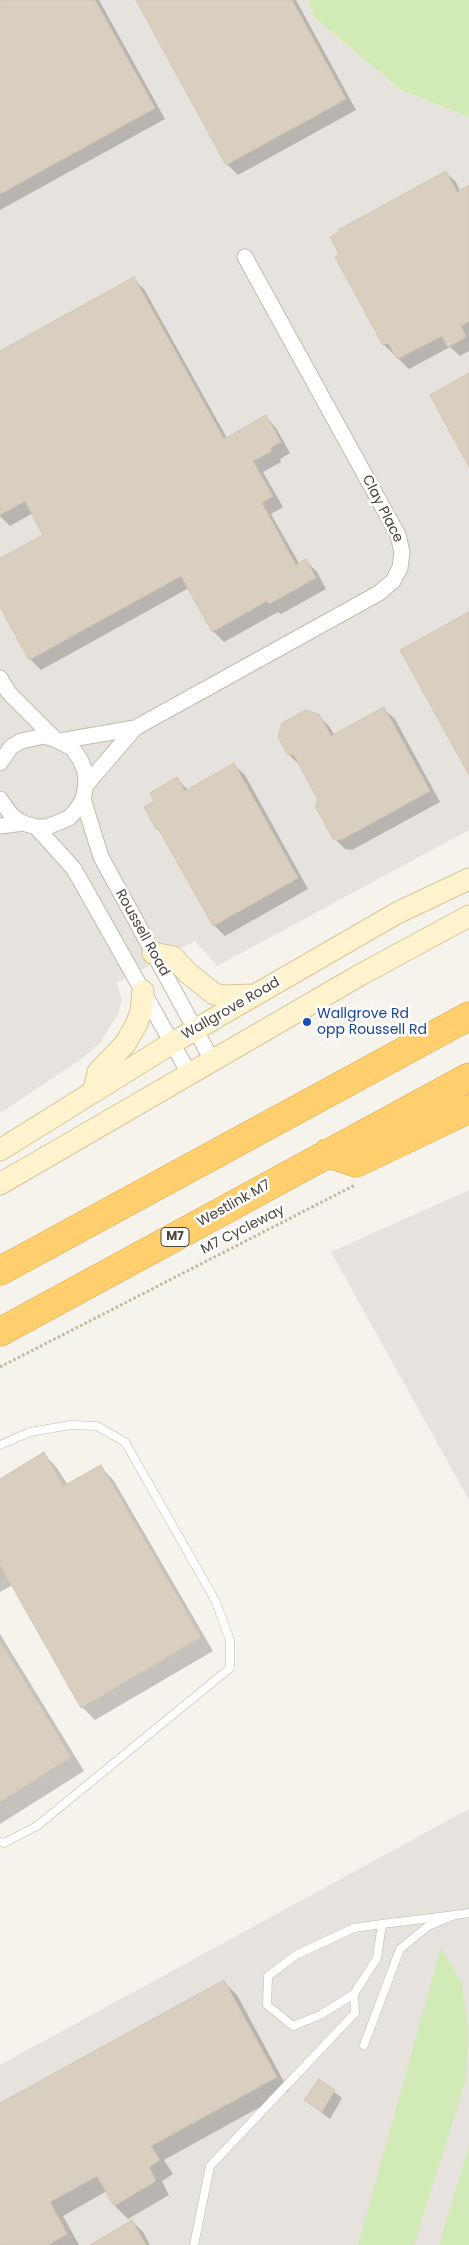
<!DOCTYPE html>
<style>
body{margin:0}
canvas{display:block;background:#f6f3ec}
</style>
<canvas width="469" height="2245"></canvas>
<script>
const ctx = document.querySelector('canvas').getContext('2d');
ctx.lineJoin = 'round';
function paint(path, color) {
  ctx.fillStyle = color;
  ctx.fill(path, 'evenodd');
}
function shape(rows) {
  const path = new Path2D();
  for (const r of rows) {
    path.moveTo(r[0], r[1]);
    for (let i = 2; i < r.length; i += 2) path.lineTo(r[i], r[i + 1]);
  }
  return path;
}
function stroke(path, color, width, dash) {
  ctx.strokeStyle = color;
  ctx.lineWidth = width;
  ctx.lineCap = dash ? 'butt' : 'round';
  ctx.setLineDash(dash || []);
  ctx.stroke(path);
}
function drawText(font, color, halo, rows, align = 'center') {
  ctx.font = font + ' Poppins,sans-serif';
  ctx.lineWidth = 5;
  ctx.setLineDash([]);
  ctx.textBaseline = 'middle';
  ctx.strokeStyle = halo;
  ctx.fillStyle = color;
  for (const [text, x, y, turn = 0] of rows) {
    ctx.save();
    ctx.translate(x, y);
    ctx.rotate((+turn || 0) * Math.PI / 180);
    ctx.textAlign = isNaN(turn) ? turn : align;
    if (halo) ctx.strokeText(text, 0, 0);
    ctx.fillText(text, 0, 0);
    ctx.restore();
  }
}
const industrial = shape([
 [0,0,307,0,316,19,401,90,469,117,469,830,217,966,195,941,117,983,122,1000,118,1014,100,1043,79,1061,0,1113],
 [469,1190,469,1500,331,1252],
 [469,1809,469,2245,0,2245,0,2065]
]);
const green = shape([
 [307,0,469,0,469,117,401,90,316,19],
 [441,1948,462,1984,468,2032,465,2082,414,2245,358,2245],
 [469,2146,469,2245,439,2245]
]);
const shadow = shape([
 [0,0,99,0,165,119,0,210],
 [137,0,296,0,356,110,238,175,227,164],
 [445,172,456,182,460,191,469,186,469,351,460,356,450,347,409,369,384,345,336,257],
 [133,279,144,289,227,438,266,417,276,428,290,453,280,459,281,462,263,472,283,507,271,514,300,565,306,561,317,572,326,589,281,614,278,612,224,642,213,631,189,588,41,670,30,659,0,605,0,560,45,535,33,513,10,526,0,516,0,353],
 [384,709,395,719,440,802,352,850,345,849,334,838,319,800,300,765,288,754,318,715,329,726,335,736],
 [234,765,245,775,308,889,225,936,214,925,163,835,157,829,146,807,156,801,177,779,188,790],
 [44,1454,57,1468,68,1485,101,1467,114,1481,213,1651,95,1720,82,1707,13,1585,0,1592,0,1480],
 [0,1634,84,1771,0,1824],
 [224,1982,237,1995,289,2091,164,2160,173,2174,162,2181,169,2195,128,2219,115,2206,107,2191,63,2216,79,2245,0,2245,0,2104],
 [319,2080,342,2098,330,2119,306,2100],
 [132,2221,143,2232,150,2245,109,2245]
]);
const building = shape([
 [0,0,95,0,155,108,0,194,0,0],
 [136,0,292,0,346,99,226,165,136,0],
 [446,171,457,192,469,185,469,321,461,326,466,337,448,347,442,336,397,359,388,343,383,345,335,257,339,254,330,237,340,232,338,230,446,171],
 [134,277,224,439,266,415,281,442,270,448,272,451,253,461,273,496,262,503,296,565,306,559,316,578,269,604,267,601,212,632,181,576,29,660,0,607,0,558,43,535,25,501,0,515,0,351,134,277],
 [469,373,469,467,430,395,469,373],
 [469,612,469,775,400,650,469,612],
 [384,707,430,791,341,840,333,839,315,806,318,800,294,755,287,754,278,737,282,723,306,710,319,714,331,736,384,707],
 [234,763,298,878,213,926,158,828,156,829,144,807,154,801,150,793,177,777,185,791,234,763],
 [44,1452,63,1486,101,1465,201,1637,81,1708,0,1565,0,1479,44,1452],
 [0,1641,71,1757,0,1802,0,1641],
 [224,1980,277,2077,151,2146,160,2160,149,2167,156,2181,114,2206,97,2176,50,2202,67,2234,48,2245,0,2245,0,2103,224,1980],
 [319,2079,335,2090,322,2112,304,2100,319,2079],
 [132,2220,146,2245,90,2245,132,2220]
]);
const path = shape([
 [0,1367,355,1185]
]);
const lane = shape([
 [0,1445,30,1432,71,1425,97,1426,125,1442,215,1600,230,1640,230,1668,37,1826,4,1843,0,1842],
 [382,1924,377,1958,354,1994,320,2015,293,2026,267,2005,268,1976,296,1955,354,1928,382,1924,455,1915],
 [364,2045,400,1949,428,1926,455,1915,469,1913],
 [194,2245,210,2166,355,2013,354,1994]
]);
const street = shape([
 [0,678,9,693,55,739],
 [60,741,135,728,379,593,393,581,400,568,402,552,398,535,245,257],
 [0,763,11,747,21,741,44,736,55,739,72,748,80,759,85,771,86,785,83,799,77,809,69,818,47,827,36,827,23,823,12,816,0,799],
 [86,785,135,728],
 [83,799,101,857,213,1062],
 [0,826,23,823],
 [36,827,74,869,190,1075]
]);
const secondary = shape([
 [153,953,173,957,188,973,214,994,224,996,253,995],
 [94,1090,98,1072,125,1044,136,1025,141,1012,143,991],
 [0,1150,172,1043,397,913,469,879],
 [0,1184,360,975,469,916]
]);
const highway = shape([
 [327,1153,356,1163,469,1109],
 [0,1271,469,1016],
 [0,1332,469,1077]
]);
const markers = [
 [307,1022,5,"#1a4fb4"]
];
const shields = [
 [175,1237,28]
];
const shieldNames = [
 ["M7",175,1237]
];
const streetNames = [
 ["Clay Place",382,509,63],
 ["Roussell Road",142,933,61],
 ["Wallgrove Road",231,1009,-30],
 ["Westlink M7",234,1204,-29],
 ["M7 Cycleway",243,1230,-27]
];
const transitNames = [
 ["Wallgrove Rd",317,1014],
 ["opp Roussell Rd",317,1030]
];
paint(industrial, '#e6e2dd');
paint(green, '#d2eab5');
paint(shadow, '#0003');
paint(building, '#d8cfc1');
stroke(building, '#d3c7b4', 1);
stroke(lane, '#c2bbae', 9);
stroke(street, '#c2bbae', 17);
stroke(secondary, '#d6c79b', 23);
stroke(highway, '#e0a43c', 29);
stroke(path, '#c4b79f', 3, [2.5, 2.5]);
stroke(lane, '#fff', 8);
stroke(street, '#fff', 15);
stroke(secondary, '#fff3cd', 21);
stroke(highway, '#ffcf6e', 28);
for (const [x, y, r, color] of markers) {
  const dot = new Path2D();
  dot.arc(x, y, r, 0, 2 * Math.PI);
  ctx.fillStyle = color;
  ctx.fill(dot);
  stroke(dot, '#fff', 2);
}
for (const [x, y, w] of shields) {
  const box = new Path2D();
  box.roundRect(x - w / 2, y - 9.5, w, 19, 4);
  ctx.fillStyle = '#fff';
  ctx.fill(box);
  stroke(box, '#4b4439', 1);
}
drawText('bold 12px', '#4b4439', null, shieldNames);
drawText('14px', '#4b4439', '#fff', streetNames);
drawText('14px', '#164399', '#fff', transitNames, 'left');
</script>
